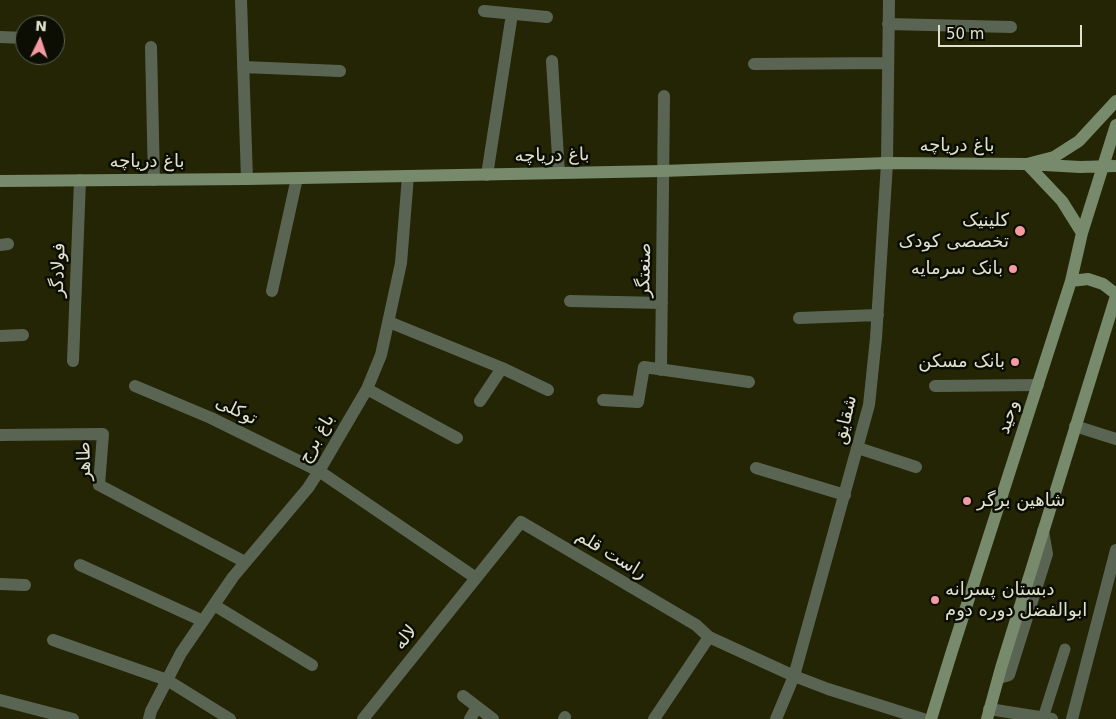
<!DOCTYPE html>
<meta charset="utf-8">
<style>
body{margin:0}
#map{position:relative;width:1116px;height:719px;overflow:hidden;background:#232505;font-family:"DejaVu Sans",sans-serif}
canvas{display:block}
.north{position:absolute;left:15px;top:15px;width:50px;height:50px;box-sizing:border-box;background:#0c0d03;border:1px solid #606254;border-radius:50%;rotate:4deg;font-size:14px;font-weight:700;line-height:20px;text-align:center;color:#dee1ce}
.north::after{content:'';display:block;margin:auto;width:18px;height:22px;background:#f49aa0;clip-path:polygon(50% 0,100% 100%,50% 72%,0 100%)}
.scale{position:absolute;left:938px;top:25px;width:144px;height:22px;box-sizing:border-box;border:2px solid #dee1ce;border-top:0;padding-left:6px;font-size:15px;line-height:18px;white-space:nowrap;color:#dee1ce;-webkit-text-stroke:4px #0c0d03;paint-order:stroke}
</style>
<div id="map">
<canvas width="1116" height="719"></canvas>
<div class="north">N</div>
<div class="scale">50 m</div>
</div>
<script>
const ctx = document.querySelector('canvas').getContext('2d');
ctx.lineJoin = 'round';
function shape(rows) {
  const path = new Path2D();
  for (const r of rows) {
    path.moveTo(r[0], r[1]);
    for (let i = 2; i < r.length; i += 2) path.lineTo(r[i], r[i + 1]);
  }
  return path;
}
function stroke(path, color, width, dash) {
  ctx.strokeStyle = color;
  ctx.lineWidth = width;
  ctx.lineCap = dash ? 'butt' : 'round';
  ctx.setLineDash(dash || []);
  ctx.stroke(path);
}
function drawText(font, color, halo, rows, align = 'center') {
  ctx.font = font + ' "DejaVu Sans",Cairo,sans-serif';
  ctx.lineWidth = 5;
  ctx.setLineDash([]);
  ctx.textBaseline = 'middle';
  ctx.strokeStyle = halo;
  ctx.fillStyle = color;
  for (const [text, x, y, turn = 0] of rows) {
    ctx.save();
    ctx.translate(x, y);
    ctx.rotate((+turn || 0) * Math.PI / 180);
    ctx.textAlign = isNaN(turn) ? turn : align;
    if (halo) ctx.strokeText(text, 0, 0);
    ctx.fillText(text, 0, 0);
    ctx.restore();
  }
}
const lane = shape([
 [1043,718,1065,649]
]);
const street = shape([
 [241,0,247,179],
 [484,11,547,17],
 [888,24,1011,27],
 [0,37,25,38],
 [151,47,154,180],
 [552,61,559,173],
 [754,64,888,63],
 [243,67,340,71],
 [487,175,512,14],
 [0,245,8,244],
 [272,291,297,178],
 [570,301,662,303],
 [799,318,878,315],
 [389,322,502,368,480,401],
 [0,336,23,335],
 [73,361,80,180],
 [502,368,548,390],
 [661,370,664,96],
 [135,386,211,418,319,471,476,578],
 [935,386,1038,385],
 [367,389,457,438],
 [603,400,638,402,644,367,749,382],
 [1075,426,1116,439],
 [0,435,103,434,99,485,245,562],
 [858,448,916,467],
 [756,468,845,495],
 [80,565,203,621],
 [0,584,25,585],
 [214,605,312,665],
 [53,640,167,680,230,719],
 [999,678,1009,675,1047,554,1043,531],
 [463,696,493,719],
 [0,700,73,719],
 [989,709,1052,719],
 [149,719,151,711,181,653,233,577,308,488,319,471,367,389,381,355,401,263,408,176],
 [363,719,521,522,696,625,709,637,794,676,828,689,923,719],
 [470,719,477,707],
 [564,719,565,717],
 [654,719,709,637],
 [776,719,794,676,869,405,876,338,887,163,889,0],
 [1072,719,1116,550]
]);
const secondary = shape([
 [0,181,247,179,408,176,663,171,887,163,1027,164,1080,167,1116,166],
 [1082,233,1062,201,1027,164,1054,157,1079,141,1116,101],
 [1071,281,1088,279,1103,284,1116,294],
 [931,719,952,651,1071,281,1082,233,1116,125],
 [987,719,1001,668,1116,296]
]);
const markers = [
 [1020,231,6,"#f49aa0"],
 [1013,269,5,"#f49aa0"],
 [1015,362,5,"#f49aa0"],
 [967,501,5,"#f49aa0"],
 [935,600,5,"#f49aa0"]
];
const streetNames = [
 ["باغ دریاچه",957,146],
 ["باغ دریاچه",552,156,-1],
 ["باغ دریاچه",147,162],
 ["فولادگر",59,270,-88],
 ["صنعتگر",645,270,-89],
 ["توکلی",236,411,26],
 ["وحید",1009,417,-72],
 ["شقایق",846,420,-77],
 ["باغ برج",317,439,-60],
 ["طاهر",85,461,-91],
 ["راست قلم",611,555,31],
 ["لاله",406,638,-51]
];
const poiNames = [
 ["کلینیک",1009,221],
 ["تخصصی کودک",1009,242],
 ["بانک سرمایه",1003,269],
 ["بانک مسکن",1005,362],
 ["شاهین برگر",977,501,"left"],
 ["دبستان پسرانه",945,590,"left"],
 ["ابوالفضل دوره دوم",945,611,"left"]
];
stroke(lane, '#596552', 11);
stroke(street, '#596552', 12);
stroke(secondary, '#788a6c', 12);
for (const [x, y, r, color] of markers) {
  const dot = new Path2D();
  dot.arc(x, y, r, 0, 2 * Math.PI);
  ctx.fillStyle = color;
  ctx.fill(dot);
  stroke(dot, '#0c0d03', 2);
}
drawText('18px', '#dee1ce', '#0c0d03', streetNames);
drawText('18px', '#dee1ce', '#0c0d03', poiNames, 'right');
</script>
